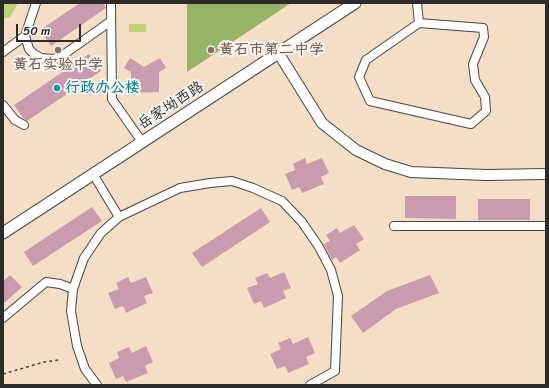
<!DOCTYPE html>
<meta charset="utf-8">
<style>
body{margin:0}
#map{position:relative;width:549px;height:388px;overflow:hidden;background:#f4dec5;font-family:Sriracha,sans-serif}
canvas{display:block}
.frame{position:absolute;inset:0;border:4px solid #2b2b2b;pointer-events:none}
.scale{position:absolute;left:16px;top:24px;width:65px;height:18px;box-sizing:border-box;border:2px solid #2b2b2b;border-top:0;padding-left:5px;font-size:12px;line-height:14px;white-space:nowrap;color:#2b2b2b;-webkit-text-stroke:3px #f6f6f2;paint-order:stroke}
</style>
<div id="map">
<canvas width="549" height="388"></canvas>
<div class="frame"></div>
<div class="scale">50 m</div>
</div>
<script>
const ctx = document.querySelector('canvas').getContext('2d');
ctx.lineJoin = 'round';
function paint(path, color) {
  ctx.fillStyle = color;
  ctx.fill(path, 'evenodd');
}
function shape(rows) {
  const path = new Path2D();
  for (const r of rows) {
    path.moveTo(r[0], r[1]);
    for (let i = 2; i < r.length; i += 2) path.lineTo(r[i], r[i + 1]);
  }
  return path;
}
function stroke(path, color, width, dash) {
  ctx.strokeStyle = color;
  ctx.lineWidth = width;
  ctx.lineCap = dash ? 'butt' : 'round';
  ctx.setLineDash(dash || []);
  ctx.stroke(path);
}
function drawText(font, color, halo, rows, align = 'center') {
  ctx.font = font + ' Sriracha,"LXGW WenKai TC",sans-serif';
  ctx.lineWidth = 4;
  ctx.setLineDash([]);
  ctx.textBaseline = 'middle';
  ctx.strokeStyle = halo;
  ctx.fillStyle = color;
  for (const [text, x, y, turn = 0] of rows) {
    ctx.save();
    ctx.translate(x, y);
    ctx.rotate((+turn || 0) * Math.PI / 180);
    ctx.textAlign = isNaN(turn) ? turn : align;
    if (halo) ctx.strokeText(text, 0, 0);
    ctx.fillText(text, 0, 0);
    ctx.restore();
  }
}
const green = shape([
 [3,3,18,3,10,17,3,19],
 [129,24,146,24,146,32,129,32]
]);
const forest = shape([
 [187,3,291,3,187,72]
]);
const building = shape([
 [80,3,103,3,106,8,51,46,40,30],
 [89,54,101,71,27,121,23,118,14,105],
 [130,58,144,67,160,58,166,68,159,72,159,92,131,93,131,72,124,68],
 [305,158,307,164,322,158,329,173,321,177,324,184,302,193,299,187,292,190,285,174,295,170,293,164],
 [405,196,456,196,456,219,405,218],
 [478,199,530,199,530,220,478,220],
 [92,207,102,221,33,266,24,252],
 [261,208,270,222,202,267,192,253],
 [354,225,364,239,356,244,360,250,340,263,336,257,332,260,324,244,330,241,326,235,337,228,340,233],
 [284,272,291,288,283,291,286,298,264,308,261,301,254,304,247,288,258,284,255,278,267,273,270,278],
 [10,275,22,287,3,304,3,281],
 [430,275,439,293,396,309,363,333,351,316,387,291],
 [128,277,131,283,146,277,153,293,144,296,147,303,126,313,123,306,115,309,108,293,119,289,116,283],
 [308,337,315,353,306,357,309,364,288,373,285,366,277,369,270,354,281,349,278,343,290,338,293,344],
 [146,346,153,362,145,366,148,373,126,382,123,376,116,379,109,363,119,358,117,352,129,347,132,353]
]);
const path = shape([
 [3,374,44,362,59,360]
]);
const minor = shape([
 [36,3,25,36,29,49,34,54,41,58,54,59,63,55,111,21],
 [111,3,112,99,142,142],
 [417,3,419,23],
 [419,23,483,28,484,37,473,64,475,80,485,97,486,111,471,124,370,101,359,77,366,60,419,23],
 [3,52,25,36],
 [3,105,15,120,24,125],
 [93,174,119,217,180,188,210,183,232,181,253,188,282,201,302,222,319,247,331,270,338,296,335,371,310,385],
 [394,226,546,226],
 [3,318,46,282,60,284,73,289],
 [97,385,85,369,77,346,71,311,73,289,84,258,101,233,119,217]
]);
const tertiary = shape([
 [279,54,322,123,356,150,385,164,411,172,486,175,546,174]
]);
const secondary = shape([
 [3,233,355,3]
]);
const markers = [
 [58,50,4,"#8d6e63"],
 [211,50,4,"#8d6e63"],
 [57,88,4,"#0f9aa8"]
];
const educationNames = [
 ["黄石市第二中学",219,50],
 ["黄石实验中学",58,65,"center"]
];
const cultureNames = [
 ["行政办公楼",65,88]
];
const streetNames = [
 ["岳家坳西路",171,106,-33]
];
paint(green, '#bed174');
paint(forest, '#96b366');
paint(building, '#ca9bae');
stroke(minor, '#494642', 10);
stroke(tertiary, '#494642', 12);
stroke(secondary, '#494642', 13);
stroke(path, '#494642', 1.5, [3, 3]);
stroke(minor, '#fff', 8);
stroke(tertiary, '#fff', 10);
stroke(secondary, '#fff', 11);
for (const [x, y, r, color] of markers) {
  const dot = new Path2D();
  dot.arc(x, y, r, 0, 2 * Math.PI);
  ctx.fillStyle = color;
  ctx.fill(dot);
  stroke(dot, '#f6f6f2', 1.5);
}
drawText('bold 15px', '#785e54', '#f6f6f2', educationNames, 'left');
drawText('bold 15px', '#0d838f', '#f6f6f2', cultureNames, 'left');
drawText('15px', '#2b2b2b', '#f6f6f2', streetNames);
</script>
